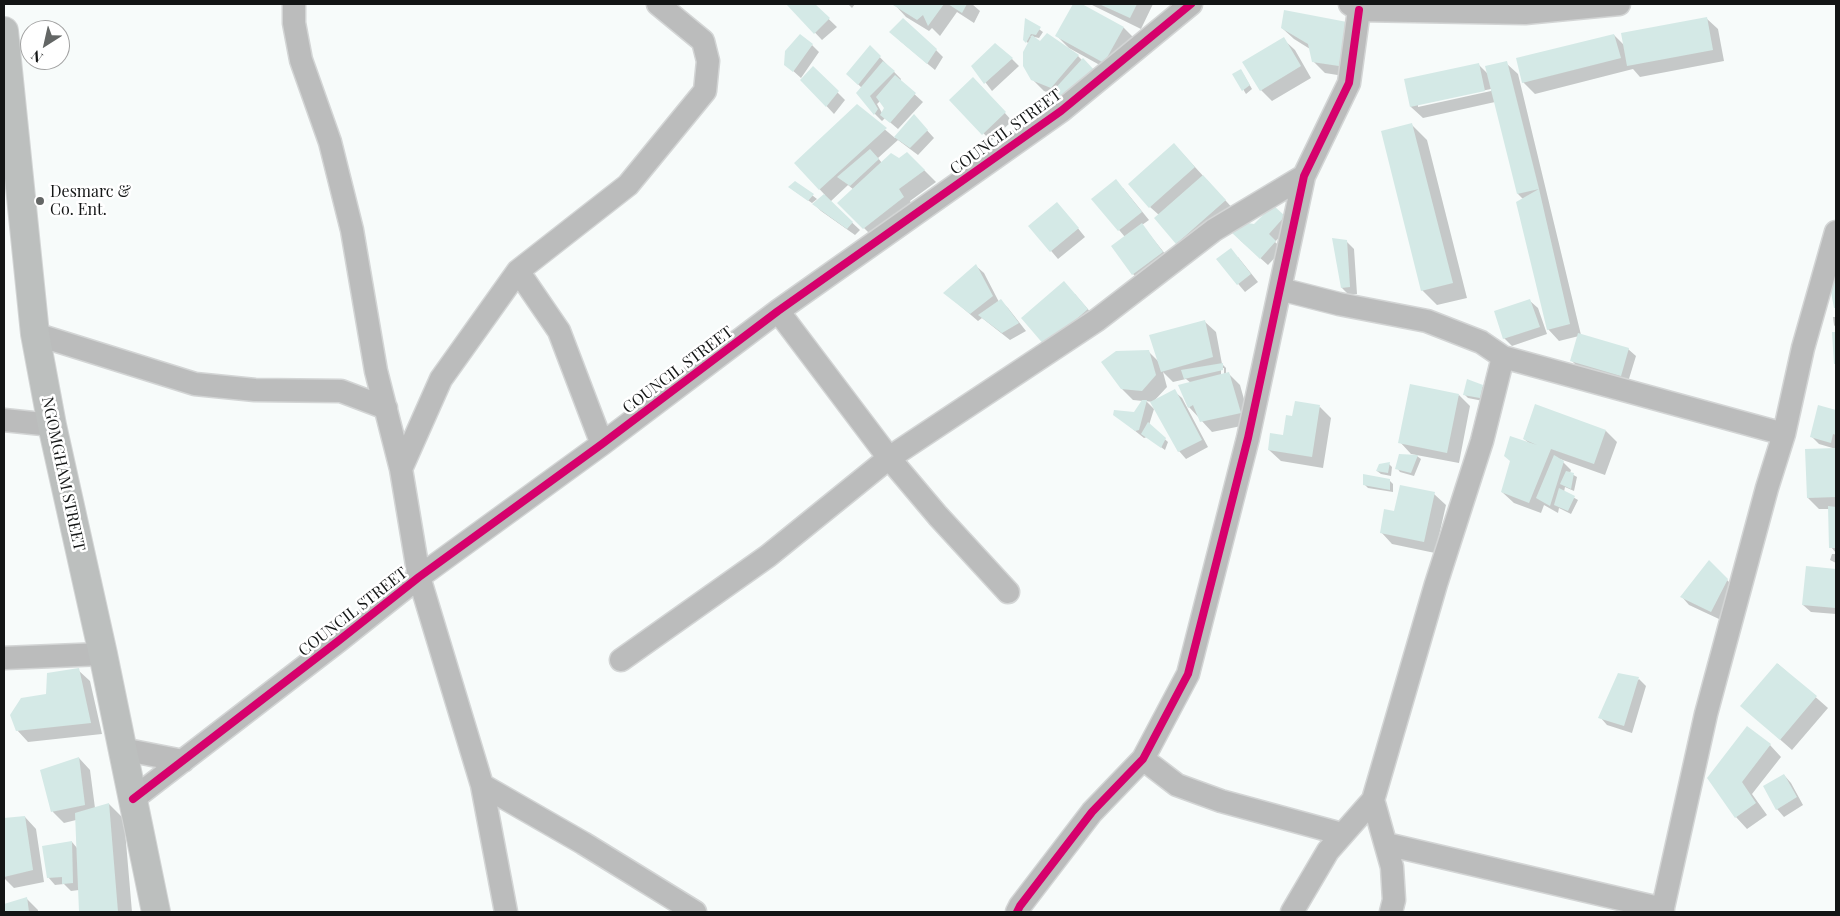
<!DOCTYPE html>
<style>
body{margin:0}
#map{position:relative;width:1840px;height:916px;overflow:hidden;background:#f7fbfa;font-family:"Playfair Display",serif}
canvas{display:block}
.frame{position:absolute;inset:0;border:5px solid #131515;pointer-events:none}
.north{position:absolute;left:20px;top:20px;width:50px;height:50px;box-sizing:border-box;background:#fff;border:1px solid #a1a1a1;border-radius:50%;rotate:215deg;font-size:14px;font-weight:700;line-height:20px;text-align:center;color:#131515}
.north::after{content:'';display:block;margin:auto;width:18px;height:22px;background:#636665;clip-path:polygon(50% 0,100% 100%,50% 72%,0 100%)}
</style>
<div id="map">
<canvas width="1840" height="916"></canvas>
<div class="frame"></div>
<div class="north">N</div>
</div>
<script>
const ctx = document.querySelector('canvas').getContext('2d');
ctx.lineJoin = 'round';
function paint(path, color) {
  ctx.fillStyle = color;
  ctx.fill(path, 'evenodd');
}
function shape(rows) {
  const path = new Path2D();
  for (const r of rows) {
    path.moveTo(r[0], r[1]);
    for (let i = 2; i < r.length; i += 2) path.lineTo(r[i], r[i + 1]);
  }
  return path;
}
function stroke(path, color, width, dash) {
  ctx.strokeStyle = color;
  ctx.lineWidth = width;
  ctx.lineCap = dash ? 'butt' : 'round';
  ctx.setLineDash(dash || []);
  ctx.stroke(path);
}
function drawText(font, color, halo, rows, align = 'center') {
  ctx.font = font + ' "Playfair Display",serif';
  ctx.lineWidth = 5;
  ctx.setLineDash([]);
  ctx.textBaseline = 'middle';
  ctx.strokeStyle = halo;
  ctx.fillStyle = color;
  for (const [text, x, y, turn = 0] of rows) {
    ctx.save();
    ctx.translate(x, y);
    ctx.rotate((+turn || 0) * Math.PI / 180);
    ctx.textAlign = isNaN(turn) ? turn : align;
    if (halo) ctx.strokeText(text, 0, 0);
    ctx.fillText(text, 0, 0);
    ctx.restore();
  }
}
const shadow = shape([
 [788,4,813,4,837,27,822,40],
 [848,4,855,4,852,8],
 [896,4,972,4,980,11,974,23,957,12,940,36,932,28,929,31,906,17,895,5],
 [1074,4,1080,4,1124,28,1135,39,1116,74,1069,48,1057,36],
 [1090,4,1153,4,1141,29],
 [1706,18,1718,29,1724,61,1640,77,1633,69,1535,94,1523,82,1614,35,1624,45],
 [1026,20,1043,32,1039,38,1030,36,1040,43,1078,56,1083,61,1055,95,1044,91,1032,79,1029,44,1024,39],
 [1347,23,1350,77,1325,73,1313,61,1310,49,1294,39,1282,28],
 [1283,39,1295,50,1311,78,1272,101,1261,90],
 [899,40,936,50,943,57,935,70],
 [812,45,819,52,801,78,791,69],
 [870,47,901,79,900,81,923,102,898,129,885,118,882,121,875,114,858,93,862,88,847,74],
 [880,101,885,108,882,113,877,104],
 [1012,59,1019,66,992,91,973,66],
 [1506,63,1518,74,1581,335,1628,349,1636,356,1628,382,1579,368,1572,361,1579,336,1559,341,1548,329,1523,199,1518,194,1495,102,1423,118,1411,107,1405,80,1478,64,1488,74],
 [1491,89,1491,91,1418,107,1418,104],
 [813,68,845,100,834,114,802,80],
 [1241,70,1252,89,1246,94,1234,74],
 [981,86,1012,121,991,141,951,100],
 [857,106,895,138,914,116,934,138,918,155,898,140,878,158,882,163,899,160,907,153,936,182,910,201,915,209,875,239,839,203,854,190,848,185,830,202,860,230,855,235,821,211,814,204,825,195,795,163],
 [1412,125,1427,140,1467,298,1437,305,1422,290],
 [1174,144,1236,212,1188,254,1177,243,1159,215,1150,207],
 [795,182,817,199,812,203,793,190],
 [1123,188,1149,220,1142,225,1170,260,1140,281,1133,274,1125,237,1093,199],
 [1273,206,1291,224,1275,242,1283,249,1268,265,1240,240],
 [1064,211,1085,237,1058,259,1030,226],
 [1346,241,1354,249,1357,294,1349,295,1342,288],
 [1238,257,1258,282,1245,292,1218,260],
 [976,266,984,273,999,302,1001,301,1008,308,1026,331,1010,340,982,318,978,321,945,293],
 [1075,294,1098,321,1057,356],
 [1530,301,1538,308,1547,334,1512,346,1504,338],
 [1833,317,1836,317,1836,328,1834,325],
 [1204,321,1216,332,1222,364,1226,368,1226,374,1228,373,1240,385,1251,424,1212,432,1189,407,1191,383,1186,379,1173,382,1163,372,1167,387,1154,401,1174,391,1182,398,1208,447,1186,459,1179,451,1152,402,1146,401,1154,409,1149,425,1168,442,1165,450,1147,437,1144,438,1114,414,1135,413,1143,401,1133,400,1122,389,1149,352,1159,362],
 [1221,368,1224,368,1224,376,1221,376],
 [1482,386,1485,390,1483,401,1468,398,1464,394],
 [1459,395,1470,406,1459,463,1411,454,1400,442],
 [1320,407,1331,418,1323,468,1281,461,1269,450,1284,437,1293,417],
 [1819,407,1836,412,1836,553,1831,547,1829,509,1819,509,1808,498,1806,450,1836,449,1819,444,1811,436],
 [1606,431,1617,442,1605,475,1560,459,1571,470,1570,473,1577,477,1574,491,1565,487,1564,492,1578,500,1571,514,1559,508,1558,513,1544,505,1541,513,1514,503,1502,492,1529,443,1524,439],
 [1417,456,1421,459,1414,476,1400,472,1397,468],
 [1389,464,1392,467,1391,476,1381,474,1377,471],
 [1389,480,1393,484,1393,492,1368,488,1364,484],
 [1434,494,1446,505,1435,553,1392,544,1381,532,1395,512],
 [1832,554,1836,554,1836,563,1830,560],
 [1709,562,1735,588,1719,619,1689,605,1682,597],
 [1807,567,1836,570,1836,614,1811,612,1803,605],
 [1778,664,1828,708,1792,750,1742,706],
 [78,670,90,681,102,734,28,742,17,730,48,696],
 [1639,679,1646,686,1632,733,1607,725,1600,717],
 [1770,745,1781,757,1752,794,1767,815,1747,829,1736,817,1708,778],
 [79,758,90,770,95,808,109,804,124,819,132,912,80,912,79,890,71,891,64,884,55,885,48,877,72,842,77,848,76,820,64,823,53,812,41,771],
 [1784,775,1791,783,1803,805,1784,817,1777,809],
 [25,817,36,829,44,882,14,888,4,878,4,820],
 [26,898,38,910,38,912,4,912,4,906]
]);
const building = shape([
 [786,4,815,4,830,18,814,34],
 [894,4,944,4,928,26,923,15,917,20,893,5],
 [948,4,967,4,962,13],
 [1073,4,1082,4,1124,27,1104,63,1055,36],
 [1099,4,1137,4,1130,18],
 [1284,10,1347,22,1339,66,1312,62,1308,44,1281,28],
 [1707,17,1713,50,1627,66,1621,33],
 [903,18,937,49,927,64,889,32],
 [1025,18,1041,27,1036,35,1031,34,1026,43,1023,40],
 [1047,33,1079,55,1051,88,1031,80,1023,66,1023,52,1032,35,1040,41],
 [800,34,813,44,793,72,784,65,785,51],
 [1614,34,1621,58,1522,83,1516,58],
 [1284,37,1301,66,1260,91,1242,62],
 [995,43,1013,58,984,84,971,66],
 [870,45,881,56,858,85,846,74],
 [1083,58,1097,73,1061,104,1051,93],
 [883,61,895,71,870,96,878,109,874,115,856,93],
 [1507,61,1539,189,1517,194,1485,66],
 [1479,63,1485,91,1410,107,1404,79],
 [813,66,839,91,826,107,800,80],
 [1241,69,1250,85,1242,91,1232,74],
 [895,75,916,93,890,123,880,115,884,108,876,97],
 [973,77,1006,112,982,135,949,100],
 [857,104,887,128,819,190,794,163],
 [914,114,928,130,910,148,894,137],
 [1412,123,1453,283,1421,291,1381,131],
 [1174,143,1195,167,1149,208,1128,184],
 [870,149,879,159,850,186,837,177],
 [907,152,925,170,899,189,904,197,863,229,837,203,891,153,899,158],
 [1203,175,1226,200,1176,244,1154,218],
 [1116,179,1142,212,1118,231,1091,199],
 [795,181,814,194,808,201,788,187],
 [1539,189,1570,324,1547,330,1516,202],
 [824,194,853,222,847,229,812,204],
 [1057,202,1079,228,1050,252,1028,226],
 [1273,205,1285,216,1269,234,1276,241,1260,259,1231,232,1241,222,1254,224],
 [1142,223,1163,252,1132,275,1111,246],
 [1332,238,1347,240,1350,287,1341,288],
 [1231,248,1251,274,1237,285,1216,259],
 [976,264,993,296,970,314,943,293],
 [1064,281,1088,309,1045,346,1021,318],
 [1829,282,1836,282,1836,308,1834,308],
 [1001,299,1019,323,1002,333,978,315],
 [1530,299,1540,327,1503,339,1494,311],
 [1205,320,1213,357,1161,372,1149,335],
 [1832,332,1836,332,1836,364,1834,364],
 [1578,333,1629,348,1621,376,1570,361],
 [1149,350,1156,375,1142,391,1121,389,1101,362,1116,351],
 [1223,363,1223,370,1184,379,1181,370],
 [1229,372,1241,413,1200,422,1193,405,1188,408,1178,385],
 [1467,379,1483,385,1480,398,1463,395],
 [1410,384,1459,394,1447,453,1398,443],
 [1175,389,1202,440,1178,452,1150,402],
 [1142,400,1147,400,1139,430,1135,431,1113,415,1114,410,1134,412],
 [1295,401,1320,405,1312,457,1268,450,1270,433,1283,435,1286,415,1292,416],
 [1535,404,1606,430,1594,464,1551,449,1529,503,1501,492,1510,461,1504,456,1510,436,1537,445,1523,439],
 [1818,405,1836,410,1836,435,1833,434,1831,443,1810,437],
 [1148,422,1166,438,1161,448,1141,434],
 [1836,448,1836,497,1807,498,1805,449],
 [1399,454,1418,455,1411,473,1395,469],
 [1554,455,1564,461,1550,506,1536,498],
 [1390,462,1388,473,1376,471,1379,464],
 [1566,471,1574,473,1571,489,1560,484],
 [1363,474,1390,479,1390,490,1363,485],
 [1400,485,1435,492,1424,542,1380,533,1384,509,1394,511],
 [1559,488,1575,496,1568,511,1554,505],
 [1828,506,1836,507,1836,548,1829,548],
 [1709,560,1728,579,1711,612,1680,597],
 [1806,566,1836,569,1836,608,1802,605],
 [1777,663,1817,696,1780,740,1740,706],
 [79,668,91,723,16,731,10,715,21,698,46,694,47,673],
 [1618,673,1639,677,1624,726,1598,718],
 [1747,726,1771,744,1742,782,1756,803,1735,818,1707,778],
 [79,757,85,805,51,812,40,770],
 [1784,774,1797,797,1776,810,1763,786],
 [109,803,118,912,79,912,75,813],
 [25,816,33,870,4,877,4,818],
 [72,841,73,883,62,884,62,877,47,878,42,846],
 [27,897,29,912,4,912,4,904]
]);
const minor = shape([
 [294,4,294,23,301,60,330,142,352,230,376,371,401,469,419,577,482,785,506,912],
 [1350,4,1359,10,1525,13,1619,4],
 [518,271,559,331,602,444],
 [1280,289,1339,304,1427,321,1481,342,1503,357,1482,441,1436,584,1373,800,1328,851,1292,912],
 [778,311,889,458,938,516,1008,592],
 [35,334,195,384,255,390,341,391,386,408],
 [1503,357,1784,434],
 [4,420,52,425],
 [401,469,441,379,518,271,628,185,705,91,708,61,703,41,658,4],
 [4,658,103,654],
 [621,660,768,556,889,458,1097,320,1214,230,1304,176],
 [122,749,183,761],
 [1143,759,1177,785,1221,801,1342,834],
 [482,785,583,843,695,912],
 [133,799,337,642,419,577,602,444,778,311,1061,111,1191,4],
 [1373,800,1392,867,1394,900,1391,912],
 [1386,844,1663,909],
 [1017,912,1020,906,1092,812,1143,759,1188,674,1248,438,1304,176,1349,83,1359,10],
 [1662,912,1706,714,1767,488,1784,434,1803,348,1836,232]
]);
const major = shape([
 [4,31,35,334,52,425,103,654,156,912]
]);
const cycleway = shape([
 [133,799,337,642,419,577,602,444,778,311,1061,111,1191,4],
 [1017,912,1020,906,1092,812,1143,759,1188,674,1248,438,1304,176,1349,83,1359,10]
]);
const markers = [
 [40,201,5,"#636665"]
];
const streetNames = [
 ["COUNCIL STREET",1006,132,-36],
 ["COUNCIL STREET",678,370,-37],
 ["NGOMGHAM STREET",63,474,78],
 ["COUNCIL STREET",353,612,-38]
];
const poiNames = [
 ["Desmarc &",50,192],
 ["Co. Ent.",50,210]
];
paint(shadow, '#0003');
paint(building, '#d4e9e6');
stroke(minor, '#d3d5d5', 25);
stroke(major, '#d3d5d5', 30);
stroke(minor, '#bbbcbc', 22);
stroke(major, '#bcbfbe', 28);
stroke(cycleway, '#d6006c', 8);
for (const [x, y, r, color] of markers) {
  const dot = new Path2D();
  dot.arc(x, y, r, 0, 2 * Math.PI);
  ctx.fillStyle = color;
  ctx.fill(dot);
  stroke(dot, '#fff', 2);
}
drawText('16px', '#131515', '#fff', streetNames);
drawText('16px', '#131515', '#fff', poiNames, 'left');
</script>
